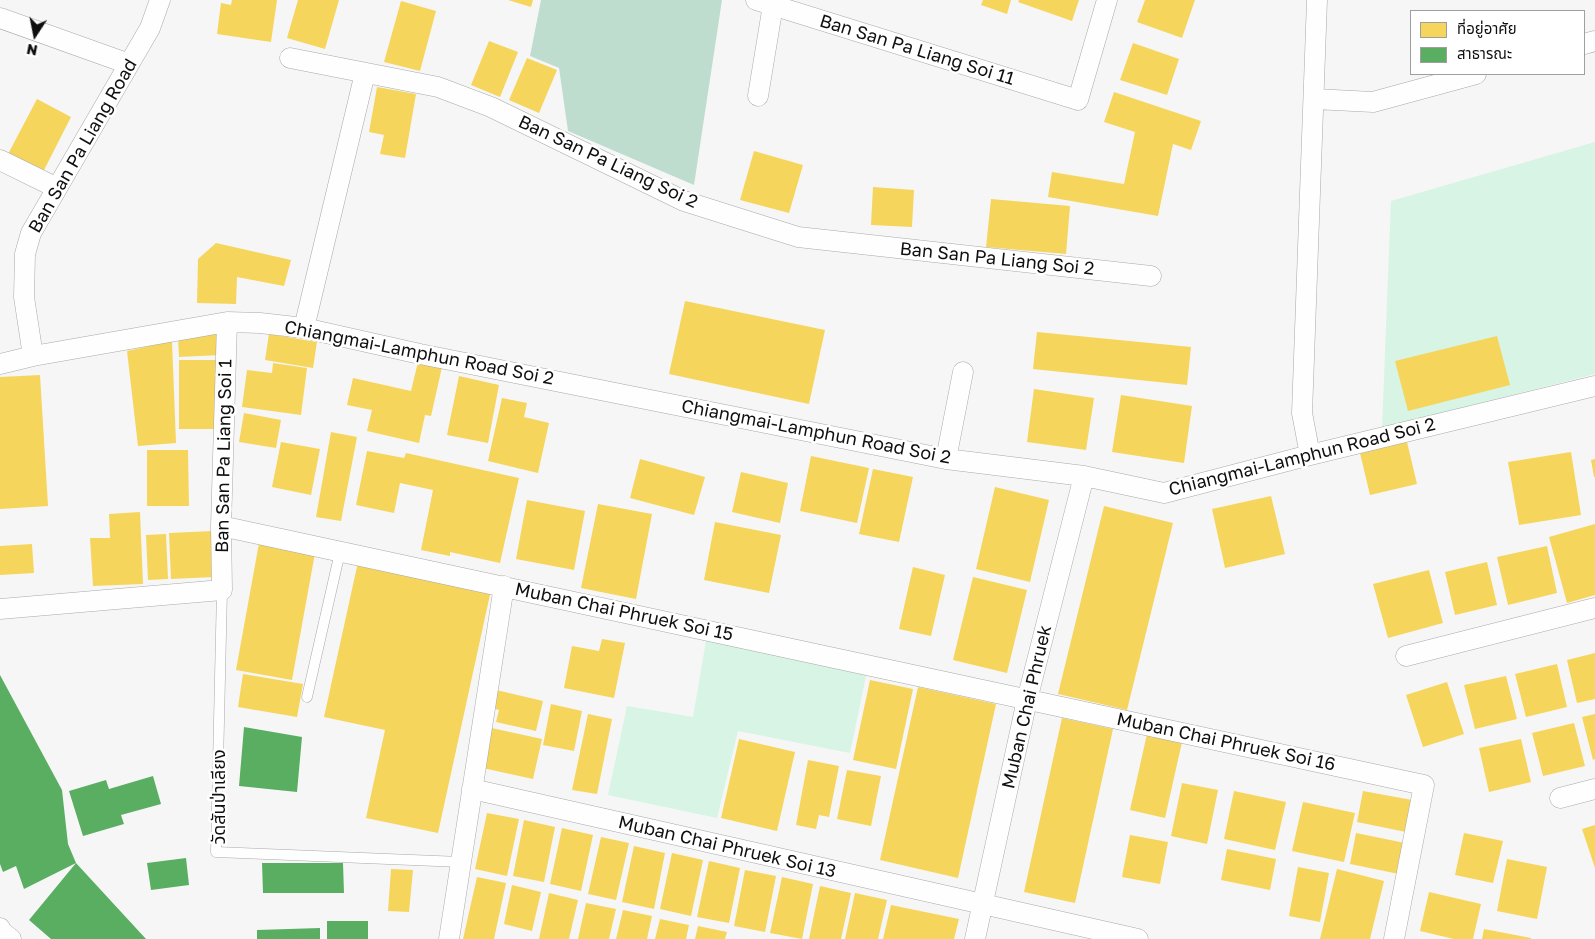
<!DOCTYPE html>
<meta charset="utf-8">
<style>
body{margin:0}
#map{position:relative;width:1595px;height:939px;overflow:hidden;background:#f6f6f7;font-family:"Golos Text","Noto Sans Thai",sans-serif}
canvas{display:block}
.legend{position:absolute;left:1410px;top:10px;width:175px;height:65px;box-sizing:border-box;background:#fff;border:1px solid #9f9f9f;margin:0;padding:6px 9px;list-style:none;font-size:15px;color:#0f0f10}
.legend li{display:flex;align-items:center;gap:10px;height:25px}
.legend b{width:25px;border:1px solid #9f9f9f}
.north{position:absolute;left:10px;top:10px;width:50px;height:50px;-webkit-text-stroke:4px #fff;paint-order:stroke;rotate:191deg;font-size:14px;font-weight:700;line-height:20px;text-align:center;color:#0f0f10}
.north::after{content:'';display:block;margin:auto;width:18px;height:22px;background:#0f0f10;clip-path:polygon(50% 0,100% 100%,50% 72%,0 100%)}
</style>
<div id="map">
<canvas width="1595" height="939"></canvas>
<ul class="legend">
<li><b style="height:14px;background:#f6d55c"></b>ที่อยู่อาศัย</li>
<li><b style="height:14px;background:#5aae61"></b>สาธารณะ</li>
</ul>
<div class="north">N</div>
</div>
<script>
const ctx = document.querySelector('canvas').getContext('2d');
ctx.lineJoin = 'round';
function paint(path, color) {
  ctx.fillStyle = color;
  ctx.fill(path, 'evenodd');
}
function shape(rows) {
  const path = new Path2D();
  for (const r of rows) {
    path.moveTo(r[0], r[1]);
    for (let i = 2; i < r.length; i += 2) path.lineTo(r[i], r[i + 1]);
  }
  return path;
}
function stroke(path, color, width, dash) {
  ctx.strokeStyle = color;
  ctx.lineWidth = width;
  ctx.lineCap = dash ? 'butt' : 'round';
  ctx.setLineDash(dash || []);
  ctx.stroke(path);
}
function drawText(font, color, halo, rows, align = 'center') {
  ctx.font = font + ' "Golos Text","Noto Sans Thai",sans-serif';
  ctx.lineWidth = 5;
  ctx.setLineDash([]);
  ctx.textBaseline = 'middle';
  ctx.strokeStyle = halo;
  ctx.fillStyle = color;
  for (const [text, x, y, turn = 0] of rows) {
    ctx.save();
    ctx.translate(x, y);
    ctx.rotate((+turn || 0) * Math.PI / 180);
    ctx.textAlign = isNaN(turn) ? turn : align;
    if (halo) ctx.strokeText(text, 0, 0);
    ctx.fillText(text, 0, 0);
    ctx.restore();
  }
}
const green = shape([
 [1595,142,1595,374,1382,428,1391,201],
 [707,635,867,671,850,753,738,731,717,818,608,795,627,706,693,717]
]);
const forest = shape([
 [541,0,722,0,694,185,568,131,559,68,530,56]
]);
const homes = shape([
 [232,0,277,0,271,42,217,34,221,3,231,5],
 [298,0,339,0,325,49,287,38],
 [508,0,533,0,531,7],
 [983,0,1011,0,1007,14,981,5],
 [1019,0,1079,0,1072,21,1018,2],
 [1145,0,1195,0,1182,38,1137,22],
 [401,1,436,11,420,71,384,62],
 [489,41,518,52,500,97,471,85],
 [1133,43,1179,59,1167,95,1120,80],
 [527,58,557,70,539,113,509,100],
 [377,87,416,94,405,158,380,154,384,135,369,132],
 [1114,92,1201,121,1191,150,1173,144,1158,216,1048,197,1052,172,1124,184,1135,132,1104,122],
 [37,99,71,117,42,174,7,156],
 [754,151,803,165,789,213,740,200],
 [873,187,914,190,912,227,871,225],
 [991,199,1070,206,1066,254,986,247],
 [216,243,291,260,284,286,237,277,236,304,197,303,198,259],
 [685,301,825,330,809,404,669,374],
 [221,332,221,355,179,357,178,338],
 [1037,332,1191,347,1187,385,1033,369],
 [269,334,317,342,313,368,265,360],
 [1497,336,1510,385,1408,411,1395,361],
 [172,341,176,443,138,446,127,351],
 [179,360,221,360,221,429,179,429],
 [418,362,442,367,431,416,425,415,419,443,367,431,372,410,347,405,353,378,411,391],
 [273,363,307,368,301,415,242,407,247,370,272,373],
 [40,375,48,506,0,509,0,377],
 [459,376,499,385,488,443,447,435],
 [1034,389,1094,398,1086,450,1027,442],
 [1121,395,1192,406,1184,463,1112,452],
 [502,398,527,403,524,417,549,423,538,473,488,461],
 [244,413,281,420,276,448,239,442],
 [331,432,357,437,341,521,316,517],
 [281,442,320,449,311,495,272,487],
 [1407,442,1417,484,1370,495,1360,453],
 [147,450,188,450,189,506,147,506],
 [367,451,404,458,406,453,519,478,500,563,450,552,450,556,421,550,433,490,400,483,394,513,356,505],
 [1571,452,1581,515,1519,525,1508,462],
 [811,456,869,468,857,523,800,511],
 [640,459,705,477,694,515,630,498],
 [1595,459,1595,477,1594,477,1591,460],
 [873,469,913,477,899,542,859,534],
 [741,472,788,483,780,523,732,512],
 [995,487,1049,500,1030,582,976,569],
 [1271,496,1285,554,1225,568,1212,509],
 [527,500,585,511,574,570,516,559],
 [598,504,652,514,636,599,581,588],
 [1104,506,1173,523,1127,710,1058,694],
 [140,512,143,584,93,586,90,538,110,538,109,514],
 [715,522,781,535,769,593,704,580],
 [1595,524,1595,595,1567,603,1549,537],
 [213,531,215,577,171,579,169,533],
 [166,534,168,579,148,580,146,535],
 [259,543,315,553,292,680,236,670],
 [32,544,34,573,0,575,0,546],
 [1547,546,1557,593,1508,605,1497,557],
 [358,562,491,590,438,833,366,818,385,730,324,717],
 [1487,562,1497,605,1455,615,1445,572],
 [913,567,945,575,931,636,899,629],
 [1429,570,1443,623,1388,638,1373,584],
 [973,577,1027,590,1007,673,953,660],
 [602,639,625,643,614,698,564,688,572,646,599,651],
 [1595,653,1595,699,1577,703,1567,660],
 [1557,664,1567,707,1526,717,1515,674],
 [243,674,303,684,297,717,238,707],
 [1506,676,1517,719,1475,729,1464,685],
 [870,680,913,689,896,769,853,760],
 [1447,682,1464,734,1423,747,1406,695],
 [918,687,996,704,958,878,880,860],
 [492,689,543,701,536,731,496,722,499,710,488,707],
 [551,704,582,711,574,751,543,745],
 [588,714,612,719,597,794,572,790],
 [1595,714,1595,759,1593,760,1582,717],
 [1062,718,1113,729,1075,903,1024,892],
 [1574,723,1585,766,1543,776,1532,733],
 [487,727,542,739,533,779,478,767],
 [1147,734,1182,742,1165,818,1130,810],
 [739,739,795,752,777,831,721,818],
 [1521,739,1531,782,1489,792,1479,748],
 [808,760,839,766,829,817,819,815,816,829,796,825],
 [847,770,881,776,871,826,837,819],
 [1182,783,1218,790,1207,844,1171,836],
 [1234,791,1286,802,1275,850,1224,839],
 [1363,791,1412,800,1406,832,1357,822],
 [1303,802,1355,813,1344,862,1292,851],
 [487,813,519,819,507,876,475,869],
 [524,820,555,827,544,882,513,876],
 [1595,825,1595,868,1582,829],
 [562,828,593,835,581,891,550,884],
 [1356,833,1405,843,1399,874,1350,864],
 [1464,833,1503,841,1493,883,1455,875],
 [1130,835,1168,842,1160,884,1122,877],
 [601,837,629,843,616,900,588,894],
 [634,846,665,853,654,909,622,902],
 [1227,849,1276,859,1270,890,1221,880],
 [672,853,703,860,691,916,660,909],
 [1507,859,1547,867,1537,919,1497,911],
 [709,861,740,868,729,923,697,917],
 [1298,867,1329,873,1320,922,1289,916],
 [391,869,413,870,409,912,388,911],
 [1337,869,1384,881,1370,939,1320,939],
 [745,870,776,876,765,932,734,926],
 [477,877,506,883,494,939,463,939],
 [782,877,813,884,802,939,770,933],
 [512,885,541,892,532,931,504,924],
 [820,886,851,893,841,939,809,939],
 [1429,892,1481,904,1473,939,1454,939,1420,931],
 [549,893,578,900,569,939,539,939],
 [855,893,887,900,878,939,845,939],
 [586,903,616,909,609,939,578,939],
 [891,905,959,919,954,939,883,939],
 [623,910,652,916,647,939,616,939],
 [660,919,689,925,686,939,655,939],
 [698,926,727,932,725,939,695,939],
 [1484,929,1531,938,1531,939,1482,939]
]);
const public = shape([
 [0,675,62,790,68,844,76,863,24,889,16,866,3,872,0,864],
 [244,727,302,737,297,792,239,786],
 [153,776,161,804,121,815,124,824,83,836,69,791,106,780,109,789],
 [186,858,189,885,151,890,147,863],
 [76,863,146,939,51,939,29,920],
 [262,863,343,863,344,893,263,893],
 [327,921,368,921,368,939,327,939],
 [320,928,320,939,257,939,257,930]
]);
const lane = shape([
 [222,590,216,852,461,862],
 [307,697,340,552]
]);
const street = shape([
 [756,0,1078,100,1107,0],
 [0,18,129,64],
 [1584,44,1595,41],
 [290,58,438,87,491,107,684,201,798,237,1151,276],
 [758,96,773,5],
 [1314,99,1373,102,1476,74],
 [0,160,57,188],
 [304,328,365,73],
 [33,356,24,297,25,254,31,233,150,28,160,0],
 [0,364,33,356,227,322,260,323,304,328,420,354,946,459,1084,476,1164,493,1310,455,1595,386],
 [1310,455,1302,413,1317,0],
 [946,459,963,372],
 [221,526,1424,785,1394,939],
 [0,609,222,590,221,526,227,322],
 [1406,656,1595,608],
 [472,789,1138,939],
 [1560,798,1595,789],
 [0,928,2,932,11,939],
 [449,939,504,586],
 [975,939,1027,700,1084,476]
]);
const streetNames = [
 ["Ban San Pa Liang Soi 11",917,50,17],
 ["Ban San Pa Liang Road",83,146,-60],
 ["Ban San Pa Liang Soi 2",608,162,25],
 ["Ban San Pa Liang Soi 2",997,259,6],
 ["Chiangmai-Lamphun Road Soi 2",419,353,11],
 ["Chiangmai-Lamphun Road Soi 2",816,432,11],
 ["Ban San Pa Liang Soi 1",224,456,-89],
 ["Chiangmai-Lamphun Road Soi 2",1302,457,-14],
 ["Muban Chai Phruek Soi 15",624,612,12],
 ["Muban Chai Phruek",1027,707,-77],
 ["Muban Chai Phruek Soi 16",1226,742,12],
 ["วัดสันป่าเลียง",219,797,-90],
 ["Muban Chai Phruek Soi 13",727,847,13]
];
paint(green, '#d7f4e5');
paint(forest, '#bfddce');
paint(homes, '#f6d55c');
paint(public, '#5aae61');
stroke(lane, '#a9a9a9', 11);
stroke(street, '#a9a9a9', 21);
stroke(lane, '#fefefe', 10);
stroke(street, '#fefefe', 20);
drawText('18px', '#0f0f10', '#fff', streetNames);
</script>
